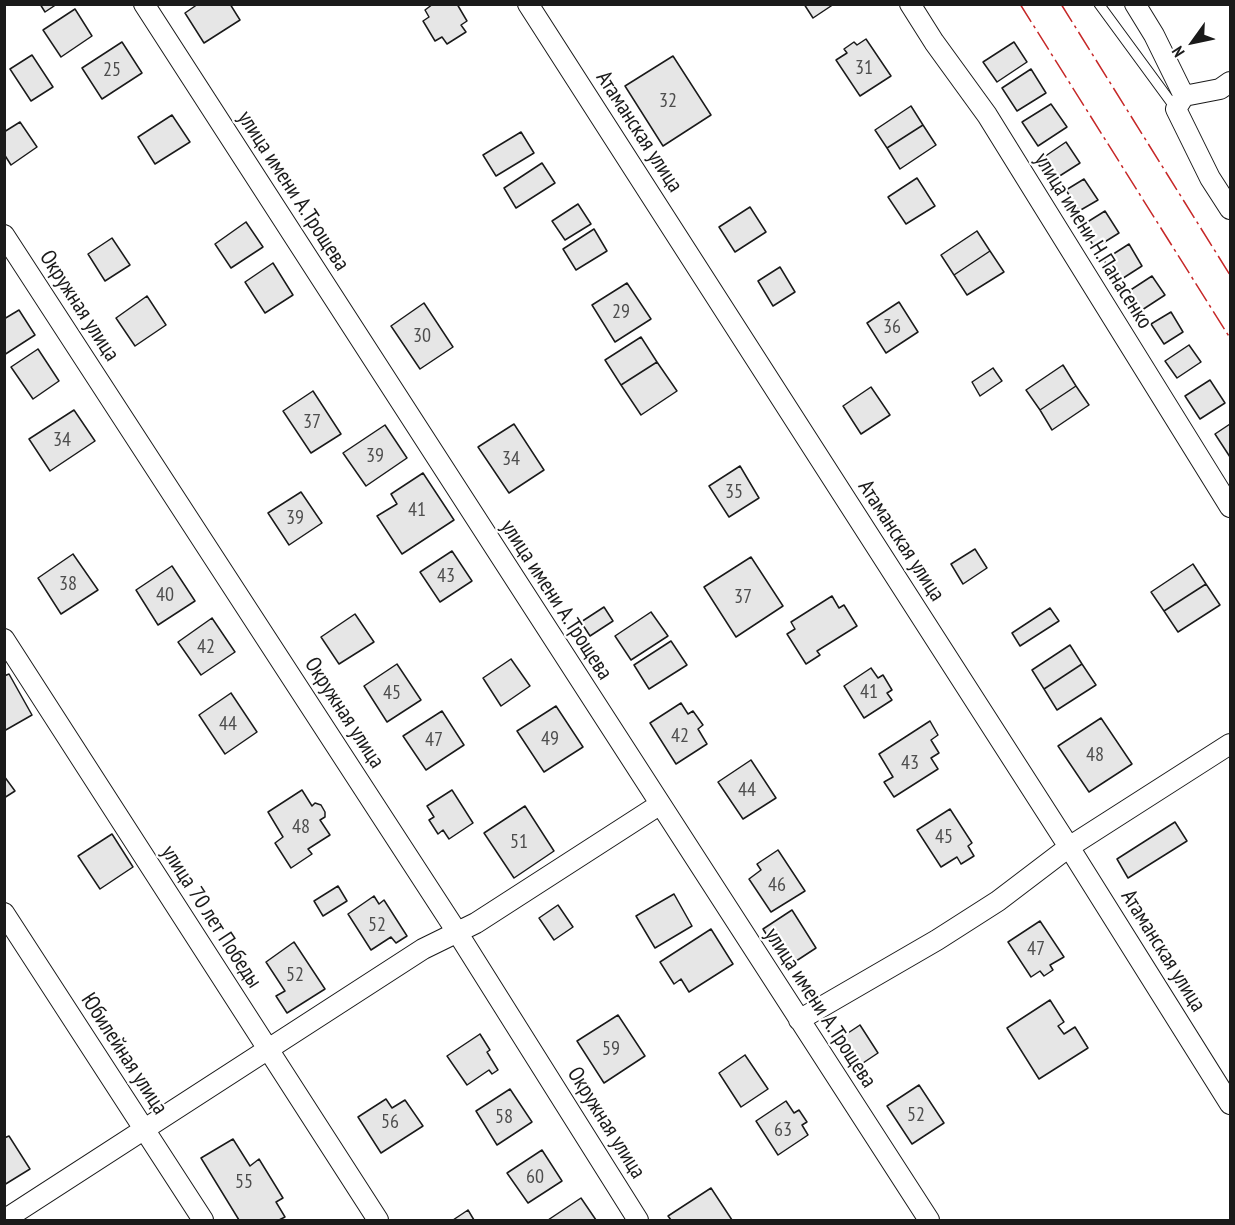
<!DOCTYPE html>
<meta charset="utf-8">
<style>
body{margin:0}
#map{position:relative;width:1235px;height:1225px;overflow:hidden;background:#fff;font-family:"PT Sans Narrow",sans-serif}
canvas{display:block}
.frame{position:absolute;inset:0;border:6px solid #1a1a1a;pointer-events:none}
.north{position:absolute;left:1163px;top:12px;width:60px;height:60px;-webkit-text-stroke:4px #fff;paint-order:stroke;rotate:237deg;font-size:16px;font-weight:700;line-height:24px;text-align:center;color:#1a1a1a}
.north::after{content:'';display:block;margin:auto;width:21px;height:27px;background:#1a1a1a;clip-path:polygon(50% 0,100% 100%,50% 72%,0 100%)}
</style>
<div id="map">
<canvas width="1235" height="1225"></canvas>
<div class="frame"></div>
<div class="north">N</div>
</div>
<script>
const ctx = document.querySelector('canvas').getContext('2d');
ctx.lineJoin = 'round';
function paint(path, color) {
  ctx.fillStyle = color;
  ctx.fill(path, 'evenodd');
}
function shape(rows) {
  const path = new Path2D();
  for (const r of rows) {
    path.moveTo(r[0], r[1]);
    for (let i = 2; i < r.length; i += 2) path.lineTo(r[i], r[i + 1]);
  }
  return path;
}
function stroke(path, color, width, dash) {
  ctx.strokeStyle = color;
  ctx.lineWidth = width;
  ctx.lineCap = dash ? 'butt' : 'round';
  ctx.setLineDash(dash || []);
  ctx.stroke(path);
}
function drawText(font, color, halo, rows, align = 'center') {
  ctx.font = font + ' "PT Sans Narrow",sans-serif';
  ctx.lineWidth = 4.5;
  ctx.setLineDash([]);
  ctx.textBaseline = 'middle';
  ctx.strokeStyle = halo;
  ctx.fillStyle = color;
  for (const [text, x, y, turn = 0] of rows) {
    ctx.save();
    ctx.translate(x, y);
    ctx.rotate((+turn || 0) * Math.PI / 180);
    ctx.textAlign = isNaN(turn) ? turn : align;
    if (halo) ctx.strokeText(text, 0, 0);
    ctx.fillText(text, 0, 0);
    ctx.restore();
  }
}
const building = shape([
 [40,4,57,4,45,12,40,4],
 [198,4,230,4,240,20,204,43,185,13,198,4],
 [433,4,457,4,467,21,461,25,466,32,447,44,442,37,435,41,423,21,429,17,425,10,433,4],
 [804,4,834,4,813,18,804,4],
 [75,9,92,36,61,57,43,30,75,9],
 [866,39,891,76,860,96,836,60,847,53,844,49,854,42,857,45,866,39],
 [122,42,142,73,102,99,82,68,122,42],
 [1014,42,1027,62,997,82,983,62,1014,42],
 [32,55,53,87,31,101,10,69,32,55],
 [673,56,711,115,663,146,625,86,673,56],
 [1031,69,1046,93,1017,111,1002,88,1031,69],
 [1051,104,1067,127,1038,146,1022,122,1051,104],
 [911,106,923,125,887,148,875,130,911,106],
 [172,115,190,142,155,164,138,137,172,115],
 [20,122,37,147,11,165,4,154,4,132,20,122],
 [923,125,936,145,900,169,887,148,923,125],
 [521,132,534,153,496,176,483,155,521,132],
 [1066,142,1080,163,1058,177,1044,157,1066,142],
 [542,163,555,183,516,208,504,188,542,163],
 [917,178,935,206,906,224,888,197,917,178],
 [1084,179,1098,200,1079,211,1066,190,1084,179],
 [578,204,591,224,565,240,552,221,578,204],
 [750,207,766,232,735,252,719,227,750,207],
 [1105,211,1119,233,1095,248,1081,226,1105,211],
 [246,222,263,247,231,268,215,244,246,222],
 [594,229,607,251,576,270,563,249,594,229],
 [977,231,990,251,954,275,941,255,977,231],
 [112,238,130,265,105,281,88,254,112,238],
 [1129,244,1142,266,1117,282,1104,260,1129,244],
 [990,251,1004,272,967,295,954,275,990,251],
 [273,263,293,295,265,313,245,282,273,263],
 [780,267,795,292,773,306,758,281,780,267],
 [1152,276,1165,295,1142,310,1129,291,1152,276],
 [627,283,651,319,615,342,592,305,627,283],
 [147,296,166,325,135,346,116,318,147,296],
 [899,302,918,332,886,353,867,323,899,302],
 [424,303,453,347,420,369,391,326,424,303],
 [19,310,35,335,4,355,4,319,19,310],
 [1171,312,1183,332,1164,344,1151,324,1171,312],
 [641,337,657,362,621,385,605,360,641,337],
 [1189,345,1201,362,1177,378,1165,361,1189,345],
 [38,349,59,381,33,399,11,367,38,349],
 [657,362,677,391,641,415,621,385,657,362],
 [1063,365,1076,386,1040,410,1026,390,1063,365],
 [993,368,1002,381,980,396,972,382,993,368],
 [1210,380,1225,403,1200,419,1185,396,1210,380],
 [1076,386,1089,405,1052,430,1040,410,1076,386],
 [871,387,890,415,861,434,843,406,871,387],
 [313,391,341,434,311,453,283,411,313,391],
 [74,410,95,441,50,471,29,439,74,410],
 [514,424,544,470,509,493,478,447,514,424],
 [1230,424,1230,457,1215,434,1230,424],
 [385,425,407,458,366,486,343,453,385,425],
 [740,466,759,498,729,517,709,486,740,466],
 [423,473,454,520,402,554,377,516,397,504,391,494,423,473],
 [301,492,322,523,289,545,268,513,301,492],
 [975,549,987,568,963,584,951,564,975,549],
 [452,551,472,581,440,602,420,572,452,551],
 [73,554,98,590,61,614,38,578,73,554],
 [751,557,783,606,736,637,704,587,751,557],
 [1193,564,1206,584,1164,611,1151,592,1193,564],
 [172,566,195,601,158,625,136,590,172,566],
 [1206,584,1220,605,1178,632,1164,611,1206,584],
 [832,596,839,608,844,605,857,626,817,651,820,655,806,664,787,634,795,629,791,622,832,596],
 [604,607,613,621,590,636,581,622,604,607],
 [1050,608,1059,621,1020,646,1012,633,1050,608],
 [651,612,668,636,631,660,615,636,651,612],
 [355,614,374,642,339,664,321,637,355,614],
 [212,618,235,652,201,675,178,642,212,618],
 [671,641,687,665,649,689,634,665,671,641],
 [1070,645,1082,664,1044,689,1032,670,1070,645],
 [511,659,530,686,501,706,483,678,511,659],
 [397,664,421,700,387,722,364,686,397,664],
 [1082,664,1096,685,1057,710,1044,689,1082,664],
 [871,668,878,678,883,675,892,690,887,693,892,700,864,718,844,686,871,668],
 [9,674,32,715,4,731,4,676,9,674],
 [231,693,257,732,225,754,199,715,231,693],
 [681,703,688,714,693,711,703,725,698,729,707,744,676,764,650,723,681,703],
 [556,706,583,747,544,772,517,731,556,706],
 [442,711,464,745,426,770,403,736,442,711],
 [1101,718,1132,764,1089,792,1058,746,1101,718],
 [930,721,938,735,931,740,939,753,931,758,938,769,894,797,884,782,893,777,879,754,930,721],
 [751,760,776,798,743,819,718,782,751,760],
 [4,776,15,791,4,798,4,776],
 [302,790,312,806,315,803,321,805,325,812,325,817,320,820,330,835,308,849,312,854,291,868,275,843,283,837,268,812,302,790],
 [452,790,473,823,449,839,443,830,438,834,429,820,434,817,427,806,452,790],
 [525,806,554,851,514,878,484,833,525,806],
 [950,809,972,843,968,846,974,856,961,864,957,857,941,867,917,830,950,809],
 [1175,822,1187,841,1128,878,1117,859,1175,822],
 [112,834,133,867,100,889,78,856,112,834],
 [778,850,805,891,771,912,749,879,761,870,757,864,778,850],
 [338,886,347,901,323,916,314,901,338,886],
 [674,894,692,926,655,948,636,916,674,894],
 [374,896,379,904,384,900,407,936,396,943,391,937,371,950,348,914,374,896],
 [558,905,573,927,554,940,539,918,558,905],
 [792,910,816,948,787,967,763,929,792,910],
 [1040,921,1064,957,1050,965,1053,970,1044,976,1040,971,1031,977,1008,942,1040,921],
 [711,929,733,964,689,992,681,979,674,984,660,962,711,929],
 [294,942,325,989,287,1013,276,996,285,991,266,962,294,942],
 [1050,1000,1064,1022,1058,1026,1064,1034,1075,1027,1088,1048,1039,1079,1007,1028,1050,1000],
 [618,1015,645,1056,604,1083,577,1041,618,1015],
 [860,1025,878,1053,854,1069,836,1041,860,1025],
 [480,1034,490,1050,487,1052,498,1070,492,1074,489,1070,467,1085,447,1056,480,1034],
 [745,1055,768,1089,741,1107,719,1073,745,1055],
 [919,1085,944,1123,912,1144,887,1106,919,1085],
 [510,1089,532,1122,497,1145,476,1111,510,1089],
 [386,1099,392,1108,405,1100,423,1126,381,1153,358,1117,386,1099],
 [786,1101,794,1113,799,1110,807,1122,802,1125,808,1135,778,1155,756,1121,786,1101],
 [9,1136,30,1169,4,1185,4,1138,9,1136],
 [233,1139,250,1166,259,1159,283,1198,276,1202,285,1217,279,1220,239,1220,201,1158,233,1139],
 [542,1150,562,1181,528,1203,507,1173,542,1150],
 [711,1188,732,1220,671,1220,668,1216,711,1188],
 [581,1198,596,1220,548,1220,581,1198],
 [468,1210,474,1220,453,1220,468,1210]
]);
const service = shape([
 [1099,4,1176,109]
]);
const minor = shape([
 [144,4,929,1220],
 [528,4,1069,847,1230,1104],
 [910,4,934,42,987,115,1230,507],
 [1135,4,1154,35,1184,96],
 [1184,96,1176,109,1210,178,1230,209],
 [1184,96,1220,89,1230,82],
 [4,235,457,932,638,1220],
 [4,639,378,1220],
 [4,913,203,1220],
 [799,1020,937,940,998,901,1069,847,1230,744],
 [4,1220,423,949,476,923,659,805]
]);
const power = shape([
 [1020,4,1230,338],
 [1061,4,1230,275]
]);
const numberNames = [
 ["31",864,68],
 ["25",112,70],
 ["32",668,101],
 ["29",621,312],
 ["36",892,327],
 ["30",422,336],
 ["37",312,422],
 ["34",62,440],
 ["39",375,456],
 ["34",511,459],
 ["35",734,492],
 ["41",417,510],
 ["39",295,518],
 ["43",446,576],
 ["38",68,584],
 ["40",165,595],
 ["37",743,597],
 ["42",206,647],
 ["41",869,692],
 ["45",392,693],
 ["44",228,724],
 ["42",680,736],
 ["49",550,739],
 ["47",434,740],
 ["48",1095,755],
 ["43",910,763],
 ["44",747,790],
 ["48",301,827],
 ["45",944,837],
 ["51",519,842],
 ["46",777,885],
 ["52",377,925],
 ["47",1036,949],
 ["52",295,975],
 ["59",611,1049],
 ["52",916,1115],
 ["58",504,1117],
 ["56",390,1122],
 ["63",783,1130],
 ["60",535,1177],
 ["55",244,1182]
];
const streetNames = [
 ["Атаманская улица",639,132,57],
 ["улица имени А.Трощева",293,191,57],
 ["улица имени Н.Панасенко",1093,241,58],
 ["Окружная улица",79,306,57],
 ["Атаманская улица",901,541,57],
 ["улица имени А.Трощева",556,600,57],
 ["Окружная улица",344,713,57],
 ["улица 70 лет Победы",211,917,57],
 ["Атаманская улица",1163,951,58],
 ["улица имени А.Трощева",820,1008,57],
 ["Юбилейная улица",124,1054,57],
 ["Окружная улица",606,1123,58]
];
paint(building, '#e6e6e6');
stroke(building, '#1a1a1a', 1.5);
stroke(service, '#1a1a1a', 11);
stroke(minor, '#1a1a1a', 22);
stroke(service, '#fff', 9);
stroke(minor, '#fff', 20);
stroke(power, '#c62828', 1.5, [21, 4.5, 3, 4.5]);
drawText('20px', '#4d4d4d', null, numberNames);
drawText('22px', '#1a1a1a', '#fff', streetNames);
</script>
